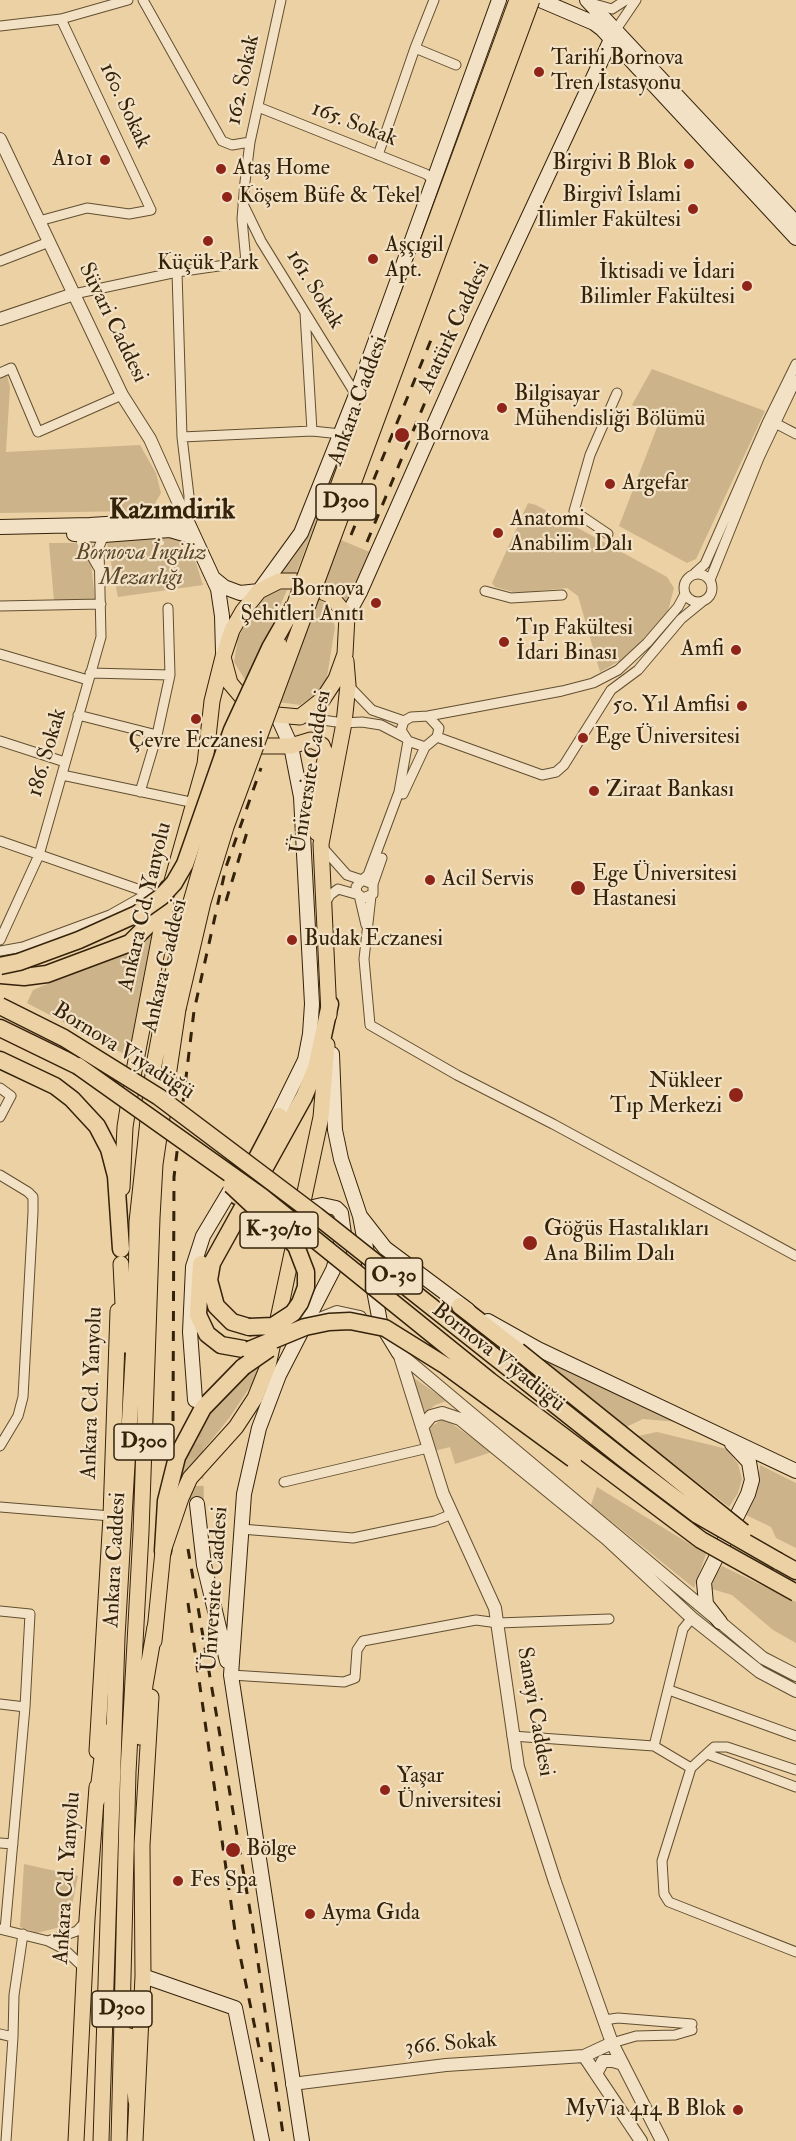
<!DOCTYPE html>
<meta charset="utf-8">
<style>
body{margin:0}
canvas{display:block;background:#ebd1a4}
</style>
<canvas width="796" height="2141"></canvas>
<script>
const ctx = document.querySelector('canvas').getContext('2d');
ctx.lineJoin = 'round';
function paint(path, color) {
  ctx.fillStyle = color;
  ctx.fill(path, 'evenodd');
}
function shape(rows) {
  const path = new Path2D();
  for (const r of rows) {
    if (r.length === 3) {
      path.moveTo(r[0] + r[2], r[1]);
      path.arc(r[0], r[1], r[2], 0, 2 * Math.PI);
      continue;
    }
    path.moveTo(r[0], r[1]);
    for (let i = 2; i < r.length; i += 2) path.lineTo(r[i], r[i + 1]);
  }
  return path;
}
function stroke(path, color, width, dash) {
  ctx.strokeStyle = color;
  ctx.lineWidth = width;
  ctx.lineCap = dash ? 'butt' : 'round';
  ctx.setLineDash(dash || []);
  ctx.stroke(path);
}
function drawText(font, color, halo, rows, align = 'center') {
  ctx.font = font + ' "IM FELL Double Pica",serif';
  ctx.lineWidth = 4.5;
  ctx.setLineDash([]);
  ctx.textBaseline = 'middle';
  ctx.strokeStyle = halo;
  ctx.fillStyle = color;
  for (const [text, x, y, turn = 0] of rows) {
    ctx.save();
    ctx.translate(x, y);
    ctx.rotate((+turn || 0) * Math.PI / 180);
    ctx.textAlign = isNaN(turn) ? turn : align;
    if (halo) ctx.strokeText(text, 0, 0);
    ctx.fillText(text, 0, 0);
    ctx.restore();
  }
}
const green = shape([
 [391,311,395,313,295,576,277,576,292,560,305,538],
 [652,369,765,411,696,559,687,563,619,526,661,417,632,405],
 [7,375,10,387,6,452,140,445,156,473,161,493,154,505,144,511,0,513,0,379],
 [528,503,536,505,667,577,674,588,668,611,627,657,600,672,578,596,567,588,517,593,495,587,492,583],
 [162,537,179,539,187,547,194,557,203,585,118,597,107,543],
 [341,540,372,553,347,604,324,583],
 [49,543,81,543,91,563,95,600,54,601],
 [278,590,287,590,247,683,234,662,238,638,254,608,266,596],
 [318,598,330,609,335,627,326,683,316,694,300,705,278,702],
 [157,927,128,1056,27,1003,33,990,135,947],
 [525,1350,678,1422,643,1419,624,1428],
 [259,1366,252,1384,230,1417,184,1474,175,1496,194,1425,239,1373],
 [411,1376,447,1401,435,1405,425,1413],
 [443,1419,448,1421,492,1452,455,1464,450,1447,434,1451,428,1432,432,1426],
 [657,1432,727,1449,738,1464,742,1479,738,1493,729,1507,638,1436],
 [760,1465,796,1483,796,1548,776,1538,771,1527,744,1514,757,1492],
 [597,1487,706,1554,694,1588,591,1505],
 [722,1566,796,1602,796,1643,773,1630,732,1595,712,1589,713,1579],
 [24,1864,78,1876,68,1925,37,1933,20,1927]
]);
const secondaryTunnel = shape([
 [195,1423,197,1504]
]);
const minor = shape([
 [143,0,222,141,232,145,250,142],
 [594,4,612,9,626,0],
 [0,26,61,19,128,0],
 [615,31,636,0],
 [415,48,456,65],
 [258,107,426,174,435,181],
 [378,155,415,48,434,0],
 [243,204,261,241,356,395],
 [39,221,87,208,129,214,151,210,61,19],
 [0,261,49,242],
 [177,272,182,437,189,496,188,522],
 [74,294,177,272,246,262,242,219,245,182,250,142,281,0],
 [305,313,312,431],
 [0,373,11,368,38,432,122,395],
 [775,423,796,434],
 [182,437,312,431,341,434],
 [76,534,84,542,98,567],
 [608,534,574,511,590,455,617,393],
 [695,573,705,564,767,423,796,364],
 [698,588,14],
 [710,580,759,458,796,380],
 [485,591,511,598,562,595],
 [0,606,101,604],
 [0,654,88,680],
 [90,673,170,675],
 [348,685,372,710,404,721,411,717,428,716,439,728,437,737,425,747,408,741,401,730,404,721],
 [78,715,157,735],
 [428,716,562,691,593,683,618,670,647,643,678,607,685,594],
 [300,717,344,723,362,722,381,725,404,737],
 [437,737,542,775,556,772,564,765,611,690,638,670,681,619,703,601],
 [0,741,65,762],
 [62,775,195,803],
 [140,792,157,735,170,675,168,608],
 [403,794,425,747],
 [0,841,149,893],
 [323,848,347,875,362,880,368,875,399,792,408,741],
 [373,884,362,880,356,887,357,893,363,898,373,894,373,884,382,858],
 [371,896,364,959,370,1025,457,1075,553,1124,796,1256],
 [325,903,330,895,338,889,359,895,366,925],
 [0,940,39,855,101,637,99,547,104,535],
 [0,951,23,947,110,915,149,893],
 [0,1088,11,1096,0,1117],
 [0,1175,28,1192,33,1197,33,1212,23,1397,18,1416,0,1446],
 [284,1482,428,1448],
 [0,1507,111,1516],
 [241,1529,353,1538,435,1521,452,1514],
 [0,1611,30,1614,25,1707],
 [231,1675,344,1682,355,1678,357,1650,363,1641,476,1620,498,1623,609,1619],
 [669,1690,796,1736],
 [0,1704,25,1707,5,1930],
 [512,1736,654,1746,691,1768],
 [654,1746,683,1629,692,1618],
 [707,1754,796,1787],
 [796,1770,727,1747,714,1747,691,1768,662,1861,664,1894,669,1902,796,1952],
 [0,1843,13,1844],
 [0,1929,48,1941,64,1949,85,1969],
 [48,1941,77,1931,87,1920],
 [604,2020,618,2018,692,2024],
 [0,2034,13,2037,6,2141],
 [13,2037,14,1995,23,1934],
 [612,2043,636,2036,675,2035,692,2030]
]);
const tertiary = shape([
 [0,139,122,395,150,439,188,524],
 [0,319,74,294],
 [317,1320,337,1312,360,1317],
 [399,1353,443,1494,495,1608,518,1767,555,1882,612,2043,662,2141],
 [399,1353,763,1658,796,1675],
 [422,1427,431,1416,442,1413,460,1419,607,1539,692,1618,760,1672,796,1691],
 [584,2056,641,2141],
 [596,2074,603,2061,613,2061,623,2064],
 [292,2084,446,2065,584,2056,612,2043]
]);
const secondary = shape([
 [540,0,594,23,602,29,796,238],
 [587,0,796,223],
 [0,527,90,525,169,520,188,524,218,589,222,616,223,652],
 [74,534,104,535,170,530,194,537],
 [213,578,224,587,240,593,259,591,301,533,356,395,499,0],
 [347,616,360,592,479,323,615,31],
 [332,1054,335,1130,341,1159,360,1216,380,1322,399,1353],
 [274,1123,305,1060,310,1034,312,1004,301,797,291,746,277,715],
 [360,1216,385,1248,468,1310],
 [488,1321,538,1349,796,1471],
 [195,1400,190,1332,193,1267,203,1236,237,1179],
 [197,1504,204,1565,227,1661],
 [720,1622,706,1604,704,1582,748,1494,752,1480,749,1462,732,1444],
 [143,1976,235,2008,262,2141],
 [302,2141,231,1675,244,1494,259,1428,279,1375,333,1270,344,1234,341,1213,336,1208,322,1205,313,1207,302,1217]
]);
const primary = shape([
 [244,746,291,746,311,740,322,745,326,755,317,798,317,833],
 [172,881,205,764,212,701,223,657,232,630,243,611,259,591,279,581,296,581,330,595,347,616,345,654,336,679,323,699,300,717,277,715,241,696,230,683,223,657],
 [329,1015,321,844,344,723,348,685,346,661],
 [122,1188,125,1127,133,1076,166,904],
 [154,1641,163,1551,181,1498,190,1478,236,1427,255,1398,268,1366,321,1117,327,1045],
 [97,1751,111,1516,118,1311],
 [76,2141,87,1919,97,1787],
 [135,2141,143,1976,142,1845,151,1697]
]);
const trunk = shape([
 [121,1264,125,1345],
 [140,1737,145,1685,155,1627],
 [97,1800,105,1732],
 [130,2036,136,2101],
 [101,2141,117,1637,136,1309,137,1222,154,1065,165,1007],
 [119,2141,128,1772,141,1532,152,1218,155,1164,178,1009]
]);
const motorway = shape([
 [0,975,24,977,47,974,130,943,155,918,168,888],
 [0,1028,78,1066],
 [0,1060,55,1086,72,1099,97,1126,109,1149,116,1176,121,1249],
 [237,1196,279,1116],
 [201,1264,198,1315,207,1334,221,1345,249,1350],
 [460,1306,518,1351],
 [249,1327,232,1322,216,1306,209,1280,212,1263,304,1097,316,1068,330,1004],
 [163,1551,166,1501,177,1457,203,1408,243,1367],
 [778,1561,796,1571]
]);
const rail = shape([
 [351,535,433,335],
 [367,542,450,342],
 [226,901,248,829],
 [173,1421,174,1177,194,1011,226,867,261,768],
 [188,1549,253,1928,284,2141],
 [188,1603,235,1931,262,2062]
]);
const trunkBridge = shape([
 [290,617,517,0],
 [165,1007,183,929,215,819,279,645],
 [178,1009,203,902,226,827,532,0]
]);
const motorwayBridge = shape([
 [0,966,19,962,79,940,137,914,161,897,174,883,185,864,232,730,270,648,294,606],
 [0,1006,64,1038,159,1097,317,1216,625,1460,696,1514,778,1561],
 [78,1066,261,1196,490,1381,701,1540,796,1593],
 [231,1185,296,1246,306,1272,306,1287,300,1303,293,1313,273,1326,249,1327],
 [249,1350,305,1327,329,1322,350,1321,385,1328,446,1366,573,1459],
 [518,1351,743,1532],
 [243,1367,269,1349]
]);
const markers = [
 [539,72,6,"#8f2418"],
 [105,160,6,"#8f2418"],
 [689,164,6,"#8f2418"],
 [221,169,6,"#8f2418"],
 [227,197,6,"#8f2418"],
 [693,209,6,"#8f2418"],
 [208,241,6,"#8f2418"],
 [373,259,6,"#8f2418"],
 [747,286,6,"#8f2418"],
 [502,408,6,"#8f2418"],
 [402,435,8,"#8f2418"],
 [610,484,6,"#8f2418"],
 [498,533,6,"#8f2418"],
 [376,603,6,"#8f2418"],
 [504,642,6,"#8f2418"],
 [736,650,6,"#8f2418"],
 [742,706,6,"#8f2418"],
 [196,719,6,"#8f2418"],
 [583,738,6,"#8f2418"],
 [594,791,6,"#8f2418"],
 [430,880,6,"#8f2418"],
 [578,888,8,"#8f2418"],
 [292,940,6,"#8f2418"],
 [736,1095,8,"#8f2418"],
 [530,1243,8,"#8f2418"],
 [385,1790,6,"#8f2418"],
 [233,1850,8,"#8f2418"],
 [178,1881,6,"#8f2418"],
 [310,1914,6,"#8f2418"],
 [738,2110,6,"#8f2418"]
];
const shields = [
 [346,502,60],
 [279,1230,78],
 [394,1276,57],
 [144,1442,60],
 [122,2009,60]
];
const shieldNames = [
 ["D300",346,502],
 ["K-30/10",279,1230],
 ["O-30",394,1276],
 ["D300",144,1442],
 ["D300",122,2009]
];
const poiNames = [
 ["Tarihi Bornova",551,59],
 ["Tren İstasyonu",551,84],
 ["A101",93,160,"right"],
 ["Birgivi B Blok",677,164,"right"],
 ["Ataş Home",233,169],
 ["Birgivî İslami",681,196,"right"],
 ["İlimler Fakültesi",681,221,"right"],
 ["Köşem Büfe & Tekel",239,197],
 ["Aşçıgil",385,246],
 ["Apt.",385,271],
 ["Küçük Park",208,264,"center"],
 ["İktisadi ve İdari",735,273,"right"],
 ["Bilimler Fakültesi",735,298,"right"],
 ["Bilgisayar",514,395],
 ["Mühendisliği Bölümü",514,420],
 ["Bornova",416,435],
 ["Argefar",622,484],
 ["Anatomi",510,520],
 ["Anabilim Dalı",510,545],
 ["Bornova",364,590,"right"],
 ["Şehitleri Anıtı",364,615,"right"],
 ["Tıp Fakültesi",516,629],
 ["İdari Binası",516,654],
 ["Amfi",724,650,"right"],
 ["50. Yıl Amfisi",730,706,"right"],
 ["Ege Üniversitesi",595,738],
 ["Çevre Eczanesi",196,742,"center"],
 ["Ziraat Bankası",606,791],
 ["Ege Üniversitesi",592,875],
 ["Hastanesi",592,900],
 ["Acil Servis",442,880],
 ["Budak Eczanesi",304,940],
 ["Nükleer",722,1082,"right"],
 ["Tıp Merkezi",722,1107,"right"],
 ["Göğüs Hastalıkları",544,1230],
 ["Ana Bilim Dalı",544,1255],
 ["Yaşar",397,1777],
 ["Üniversitesi",397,1802],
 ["Bölge",246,1850],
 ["Fes Spa",190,1881],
 ["Ayma Gıda",322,1914],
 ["MyVia 414 B Blok",726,2110,"right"]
];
const streetNames = [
 ["162. Sokak",244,80,-78],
 ["160. Sokak",124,106,65],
 ["165. Sokak",354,125,21],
 ["161. Sokak",314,290,58],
 ["Süvari Caddesi",112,323,64],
 ["Atatürk Caddesi",455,328,-65],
 ["Ankara Caddesi",359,401,-70],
 ["186. Sokak",48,753,-74],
 ["Üniversite Caddesi",312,772,-81],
 ["Ankara Cd. Yanyolu",146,907,-77],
 ["Ankara Caddesi",166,966,-77],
 ["Bornova Viyadüğü",123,1052,32],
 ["Bornova Viyadüğü",498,1358,38],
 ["Ankara Cd. Yanyolu",93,1393,-88],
 ["Ankara Caddesi",116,1560,-87],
 ["Üniversite Caddesi",216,1589,-86],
 ["Sanayi Caddesi",534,1712,80],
 ["Ankara Cd. Yanyolu",68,1878,-86],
 ["366. Sokak",451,2045,-5]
];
const parkNames = [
 ["Bornova İngiliz",141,554],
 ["Mezarlığı",141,579]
];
const districtNames = [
 ["Kazımdirik",172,512]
];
paint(green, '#ccb38a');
stroke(secondaryTunnel, '#c7ae85', 14, [14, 7]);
stroke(minor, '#624e30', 11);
stroke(tertiary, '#624e30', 14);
stroke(secondary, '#35220a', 16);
stroke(primary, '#35220a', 17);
stroke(trunk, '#35220a', 17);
stroke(motorway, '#35220a', 19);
stroke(minor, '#f2e1c4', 9);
stroke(tertiary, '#f2e1c4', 12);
stroke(secondary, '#f2e1c4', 14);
stroke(primary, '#ebd1a4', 15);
stroke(trunk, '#ebd1a4', 15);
stroke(motorway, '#ebd1a4', 16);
stroke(rail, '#35220a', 3, [10, 10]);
stroke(trunkBridge, '#35220a', 17, []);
stroke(motorwayBridge, '#35220a', 19, []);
stroke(trunkBridge, '#ebd1a4', 15);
stroke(motorwayBridge, '#ebd1a4', 16);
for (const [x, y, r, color] of markers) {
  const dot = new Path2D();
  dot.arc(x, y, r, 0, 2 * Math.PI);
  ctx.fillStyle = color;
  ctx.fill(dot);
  stroke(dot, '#f2e1c4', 2);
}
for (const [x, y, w] of shields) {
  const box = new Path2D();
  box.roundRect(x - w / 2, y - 18, w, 36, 4.5);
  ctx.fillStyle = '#f2e1c4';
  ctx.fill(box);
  stroke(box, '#35220a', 1.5);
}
drawText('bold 21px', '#35220a', null, shieldNames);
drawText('22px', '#35220a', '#f2e1c4', poiNames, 'left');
drawText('22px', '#35220a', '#f2e1c4', streetNames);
drawText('italic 22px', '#5b462a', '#f2e1c4', parkNames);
drawText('bold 28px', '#35220a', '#f2e1c4', districtNames);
</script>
